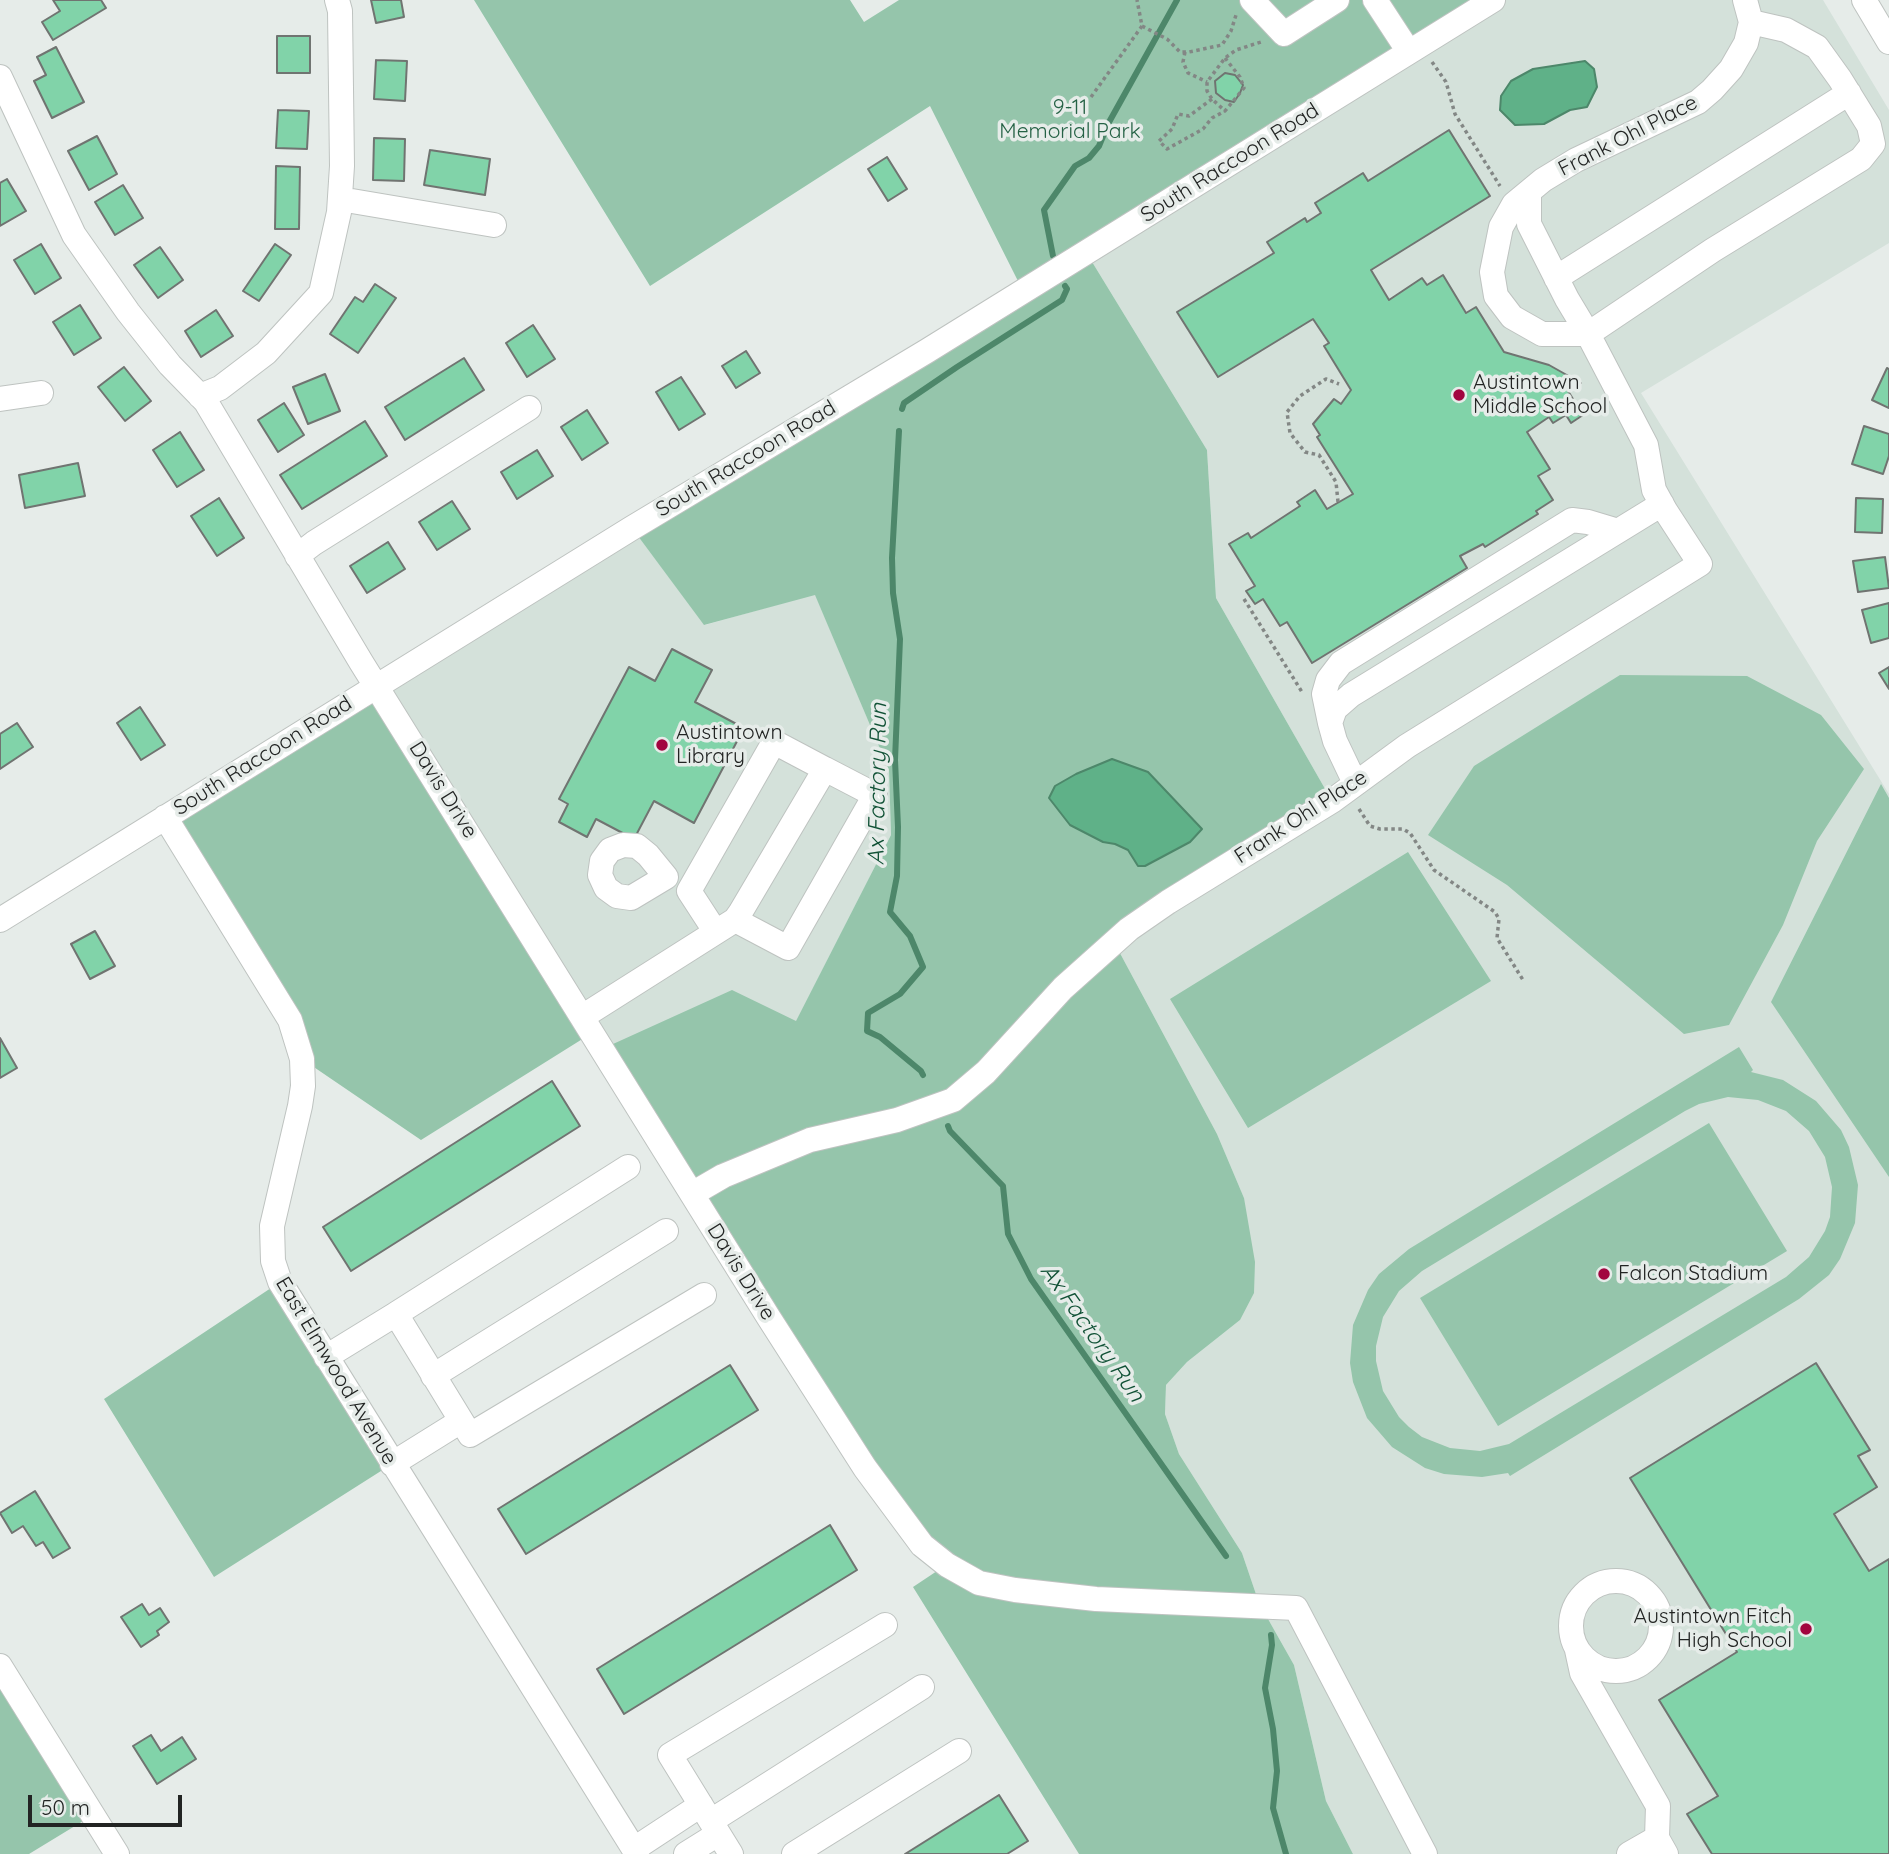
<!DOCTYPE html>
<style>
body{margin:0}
#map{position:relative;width:1889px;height:1854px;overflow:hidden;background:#e6ece9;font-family:Quicksand,sans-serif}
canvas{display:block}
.scale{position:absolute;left:28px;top:1795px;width:154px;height:32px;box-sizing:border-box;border:4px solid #222423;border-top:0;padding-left:9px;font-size:21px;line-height:24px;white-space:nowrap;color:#222423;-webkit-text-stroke:5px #e6ece9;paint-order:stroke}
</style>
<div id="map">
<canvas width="1889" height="1854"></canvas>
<div class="scale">50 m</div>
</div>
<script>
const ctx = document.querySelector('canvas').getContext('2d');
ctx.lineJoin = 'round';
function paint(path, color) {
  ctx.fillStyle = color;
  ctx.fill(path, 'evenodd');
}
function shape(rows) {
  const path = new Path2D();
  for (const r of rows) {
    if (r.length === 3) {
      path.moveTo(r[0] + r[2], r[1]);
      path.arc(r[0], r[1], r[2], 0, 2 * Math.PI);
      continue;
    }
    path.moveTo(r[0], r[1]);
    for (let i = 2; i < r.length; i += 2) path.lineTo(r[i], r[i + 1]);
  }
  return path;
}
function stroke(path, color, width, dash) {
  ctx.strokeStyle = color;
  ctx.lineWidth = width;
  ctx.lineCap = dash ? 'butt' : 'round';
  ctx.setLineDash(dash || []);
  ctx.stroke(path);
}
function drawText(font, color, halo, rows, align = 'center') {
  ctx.font = font + ' Quicksand,sans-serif';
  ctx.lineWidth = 7;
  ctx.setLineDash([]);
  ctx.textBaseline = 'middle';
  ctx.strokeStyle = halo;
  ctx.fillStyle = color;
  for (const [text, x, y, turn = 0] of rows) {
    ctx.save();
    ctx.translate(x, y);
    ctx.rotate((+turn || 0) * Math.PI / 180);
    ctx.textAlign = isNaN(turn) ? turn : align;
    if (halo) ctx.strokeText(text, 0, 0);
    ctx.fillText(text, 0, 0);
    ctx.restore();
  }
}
const built = shape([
 [1493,0,1823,0,1889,110,1889,243,1641,393,1889,794,1889,1854,1353,1854,1326,1801,1294,1665,1259,1603,1242,1553,1179,1454,1165,1414,1166,1385,1187,1362,1240,1320,1244,1198,1217,1134,1114,942,1332,801,1216,598,1207,450,1086,252],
 [632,528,705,625,815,594,889,770,891,835,796,1022,602,1049,377,686]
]);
const green = shape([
 [474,0,850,0,864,22,899,0,1493,0,1086,252,1207,450,1216,598,1332,801,1114,942,1217,1134,1244,1198,1255,1262,1254,1293,1240,1320,1187,1362,1166,1385,1165,1414,1179,1454,1242,1553,1259,1603,1294,1665,1326,1801,1353,1854,1079,1854,913,1587,946,1565,922,1545,602,1049,732,990,796,1021,891,835,889,770,815,595,704,625,632,528,1023,291,930,106,650,286],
 [1112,759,1201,829,1190,842,1145,866,1128,850,1115,844,1103,842,1055,786,1076,774],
 [1620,675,1747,676,1821,715,1864,769,1817,841,1783,925,1729,1025,1684,1034,1507,885,1428,835,1474,766],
 [377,686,592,1033,421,1140,302,1059,165,817],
 [1881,784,1889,798,1889,1177,1771,1002],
 [1408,852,1491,981,1248,1128,1170,999],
 [1739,1047,1753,1070,1751,1072,1783,1080,1816,1101,1841,1130,1849,1147,1858,1185,1855,1223,1840,1259,1829,1275,1799,1299,1510,1476,1508,1473,1482,1477,1444,1474,1425,1468,1392,1447,1367,1418,1353,1382,1350,1363,1353,1325,1368,1290,1379,1274,1409,1249],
 [1728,1097,1758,1100,1786,1111,1809,1131,1825,1157,1832,1187,1830,1217,1825,1231,1809,1257,1786,1277,1509,1444,1480,1451,1450,1448,1422,1437,1409,1427,1399,1417,1383,1391,1376,1361,1376,1346,1383,1317,1399,1291,1422,1271,1685,1111,1699,1104],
 [1709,1123,1787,1251,1498,1426,1420,1298],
 [280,1282,392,1464,214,1577,104,1399],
 [0,1666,93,1815,29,1854,0,1854]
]);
const water = shape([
 [1585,61,1594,69,1597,87,1587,107,1570,110,1544,124,1515,125,1500,110,1501,96,1511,81,1533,69,1585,61],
 [1112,759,1148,772,1202,829,1190,842,1145,866,1138,866,1128,850,1115,844,1103,842,1070,825,1049,798,1055,786,1076,774,1112,759]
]);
const stream = shape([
 [1053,256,1044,210,1075,166,1089,158,1099,146,1108,124,1177,0],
 [902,409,904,403,957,367,1062,300,1067,289,1065,286],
 [899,431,892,558,893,593,900,639,895,760,898,827,897,876,890,912,910,936,923,967,900,994,868,1013,867,1031,880,1037,921,1071,923,1075],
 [948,1126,950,1131,1003,1186,1008,1234,1031,1279,1226,1556],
 [1271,1635,1272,1645,1265,1688,1273,1729,1277,1771,1273,1808,1286,1854]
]);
const building = shape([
 [53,0,101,0,106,8,53,40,42,22,60,11,53,0],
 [371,0,401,0,404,17,376,23,371,0],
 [277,36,310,36,310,73,277,73,277,36],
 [56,47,84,102,52,118,34,81,46,75,37,57,56,47],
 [376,60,407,61,405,101,374,99,376,60],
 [1225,73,1235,75,1243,85,1240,93,1234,102,1225,100,1216,93,1215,81,1225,73],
 [278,110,309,111,307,149,276,148,278,110],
 [1449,130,1490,196,1371,270,1389,300,1422,278,1427,285,1443,275,1466,313,1476,307,1504,352,1549,365,1581,383,1568,391,1583,415,1571,423,1566,415,1553,423,1549,417,1527,432,1550,469,1538,476,1553,500,1536,511,1538,514,1485,547,1483,544,1460,556,1467,568,1312,663,1287,622,1280,626,1263,599,1255,604,1246,591,1255,586,1229,544,1248,533,1251,538,1300,506,1297,502,1315,490,1327,509,1353,494,1317,437,1320,435,1313,424,1334,399,1341,404,1351,390,1324,346,1329,343,1313,319,1218,377,1177,312,1274,253,1267,242,1305,218,1307,222,1321,213,1315,203,1363,173,1368,181,1449,130],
 [97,136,117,174,89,190,68,151,97,136],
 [374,138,405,139,404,181,373,180,374,138],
 [430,150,490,159,485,195,424,185,430,150],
 [887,157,907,189,888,201,868,169,887,157],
 [276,166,300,167,299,229,275,229,276,166],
 [7,179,26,211,0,226,0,183,7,179],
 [123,185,143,218,115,235,95,202,123,185],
 [41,244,61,278,35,294,14,260,41,244],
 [275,244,291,255,259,301,243,291,275,244],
 [160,247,183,280,158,298,134,265,160,247],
 [375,284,396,298,358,353,330,334,355,297,363,302,375,284],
 [80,305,101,338,74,355,53,322,80,305],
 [216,310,233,336,201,357,185,331,216,310],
 [533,325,555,359,527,377,506,343,533,325],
 [746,351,760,373,736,388,722,366,746,351],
 [464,358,484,390,405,440,385,407,464,358],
 [124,367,151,401,125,421,98,387,124,367],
 [1887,368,1889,369,1889,408,1872,400,1887,368],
 [325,374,340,411,308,424,293,387,325,374],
 [681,377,705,414,679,430,656,392,681,377],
 [284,403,304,435,278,452,258,420,284,403],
 [587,410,608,443,582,460,561,427,587,410],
 [365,421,387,456,302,509,280,475,365,421],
 [1864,426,1889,434,1889,456,1883,474,1852,464,1864,426],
 [180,432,204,470,177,487,153,450,180,432],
 [537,450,553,476,517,499,501,472,537,450],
 [78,463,85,496,25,508,19,475,78,463],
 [219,498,244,538,217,556,191,516,219,498],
 [1856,498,1883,499,1882,533,1855,532,1856,498],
 [452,501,470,529,437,550,419,522,452,501],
 [388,542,405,569,367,593,350,566,388,542],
 [1885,557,1889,588,1858,592,1853,561,1885,557],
 [1889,603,1889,638,1871,643,1862,610,1889,603],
 [672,649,712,670,695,702,744,728,694,823,654,801,634,839,596,819,587,837,559,822,568,804,559,799,629,667,655,681,672,649],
 [1889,667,1889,689,1879,673,1889,667],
 [140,707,165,745,141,760,117,723,140,707],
 [17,723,33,747,0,769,0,734,17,723],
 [95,931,115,966,90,979,71,944,95,931],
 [0,1038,17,1068,0,1078,0,1038],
 [552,1081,580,1126,351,1271,323,1227,552,1081],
 [1816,1363,1870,1450,1858,1456,1877,1487,1834,1514,1869,1571,1889,1559,1889,1854,1712,1854,1687,1814,1718,1796,1659,1700,1737,1652,1630,1478,1816,1363],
 [730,1365,758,1410,526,1554,498,1509,730,1365],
 [35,1491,70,1548,53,1558,43,1542,36,1546,23,1526,12,1533,0,1513,35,1491],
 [830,1525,857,1570,624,1714,597,1669,830,1525],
 [142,1604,149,1615,160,1608,169,1622,157,1631,159,1635,141,1647,121,1617,142,1604],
 [151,1735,161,1751,182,1737,196,1759,157,1784,133,1746,151,1735],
 [999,1795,1028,1841,1007,1854,905,1854,999,1795]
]);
const path = shape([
 [1142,26,1167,39,1180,52,1189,52,1222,45,1231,31,1236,15],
 [1185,52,1183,62,1188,73,1207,82],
 [1225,58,1240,77,1244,88,1225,111,1212,99,1207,91,1207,82,1225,58,1236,50,1261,42],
 [1432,62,1446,82,1455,114,1500,186],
 [1091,97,1142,26,1137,0],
 [1212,99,1189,116,1178,114,1172,129,1159,141,1167,149,1203,129,1212,118,1225,111],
 [1338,502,1336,482,1319,455,1305,452,1290,433,1287,412,1300,396,1326,379,1339,384],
 [1244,599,1302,692],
 [1359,809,1370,826,1380,829,1403,829,1410,833,1434,870,1495,912,1499,919,1497,938,1523,980]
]);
const minor = shape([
 [1252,0,1284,34,1337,0],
 [1375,0,1409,52],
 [1864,0,1889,42],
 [0,77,74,235,128,312,170,365,206,402,361,662,769,1318,865,1468,922,1545,947,1565,979,1583,1015,1590,1096,1599,1296,1608,1425,1854],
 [1529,193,1529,224,1567,299,1588,334,1542,334,1512,317,1496,296,1492,272,1501,227,1514,204,1543,180,1576,160,1698,102,1712,90,1731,69,1746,43,1751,22,1745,0],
 [340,199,494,225],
 [1556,278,1849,93],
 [200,396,220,388,266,353,321,293,339,212,342,166,340,11,337,0],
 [0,399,41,393],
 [297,556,314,543,529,408],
 [1330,723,1324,694,1328,680,1341,663,1572,520,1588,522,1618,531],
 [1355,783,1335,741,1330,723,1335,709,1351,695,1662,504],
 [165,817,290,1020,302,1059,303,1086,300,1106,272,1226,273,1261,280,1282,637,1854],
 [623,845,637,846,648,855,666,877,631,898,617,896,606,888,600,875,602,861,610,850,623,845],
 [0,920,632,528,927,351,1493,0],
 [735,920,788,948,875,795,825,769],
 [582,1017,735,920,740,913,825,769,774,742,689,891,715,931],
 [628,1167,396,1314,470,1435,704,1295],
 [692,1194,723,1176,810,1140,897,1120,953,1100,986,1072,1063,988,1129,929,1168,902,1332,801,1407,746,1700,564,1665,510,1654,490,1646,445,1588,334,1713,250,1861,159,1873,144,1869,126,1840,79,1817,47,1786,30,1751,22],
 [326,1357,396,1314],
 [433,1376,666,1231],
 [392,1464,461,1421],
 [1616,1626,45],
 [1577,1650,1582,1673,1658,1806,1657,1838],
 [0,1666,117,1854],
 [711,1821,922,1687],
 [634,1849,701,1805],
 [686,1854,718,1834],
 [731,1854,670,1755,885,1625],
 [794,1854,959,1751],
 [1629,1854,1657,1838,1666,1854]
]);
const markers = [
 [1459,395,7,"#a2053f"],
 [662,745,7,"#a2053f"],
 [1604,1274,7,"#a2053f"],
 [1806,1629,7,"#a2053f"]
];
const parkNames = [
 ["9-11",1070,108],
 ["Memorial Park",1070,132]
];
const streetNames = [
 ["Frank Ohl Place",1628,136,-27],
 ["South Raccoon Road",1230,163,-32],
 ["South Raccoon Road",746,459,-31],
 ["South Raccoon Road",263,756,-32],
 ["Davis Drive",443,790,58],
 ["Frank Ohl Place",1301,817,-33],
 ["Davis Drive",741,1272,58],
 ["East Elmwood Avenue",336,1371,59]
];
const poiNames = [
 ["Austintown",1473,383],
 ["Middle School",1473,407],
 ["Austintown",676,733],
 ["Library",676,757],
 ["Falcon Stadium",1618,1274],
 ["Austintown Fitch",1792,1617,"right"],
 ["High School",1792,1641,"right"]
];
const waterNames = [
 ["Ax Factory Run",878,784,-89],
 ["Ax Factory Run",1092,1333,55]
];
paint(built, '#d4e1da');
paint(green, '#95c5ab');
paint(water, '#5fb188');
stroke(water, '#4d876a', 2);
stroke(stream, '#4d876a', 6);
paint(building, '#81d3a9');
stroke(building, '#707471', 2);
stroke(minor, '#bec3c0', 26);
stroke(path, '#838785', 3.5, [3.5, 3.5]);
stroke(minor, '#fff', 24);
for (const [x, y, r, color] of markers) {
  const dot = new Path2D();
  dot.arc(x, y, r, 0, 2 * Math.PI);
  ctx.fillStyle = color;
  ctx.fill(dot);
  stroke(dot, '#e6ece9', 2.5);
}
drawText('21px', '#256245', '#e6ece9', parkNames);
drawText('21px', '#222423', '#e6ece9', streetNames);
drawText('21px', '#222423', '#e6ece9', poiNames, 'left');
drawText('italic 23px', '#115236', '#e6ece9', waterNames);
</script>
